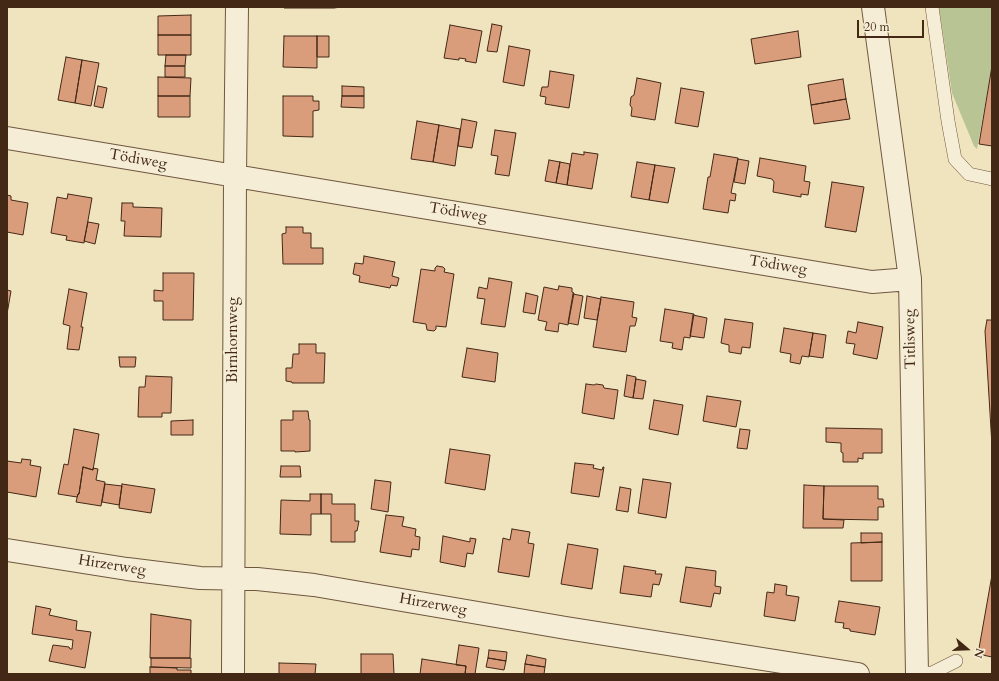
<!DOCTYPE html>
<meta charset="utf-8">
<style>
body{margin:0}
#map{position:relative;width:999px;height:681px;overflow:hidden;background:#f0e4bf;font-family:Cardo,serif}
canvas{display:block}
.frame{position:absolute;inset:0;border:8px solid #442816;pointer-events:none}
.north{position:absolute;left:947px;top:629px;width:40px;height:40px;-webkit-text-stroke:3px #f5edd5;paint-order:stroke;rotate:109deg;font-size:11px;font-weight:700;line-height:16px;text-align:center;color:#442816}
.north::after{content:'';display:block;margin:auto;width:14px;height:18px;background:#442816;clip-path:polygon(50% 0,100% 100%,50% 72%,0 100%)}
.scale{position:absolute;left:857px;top:20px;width:67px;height:18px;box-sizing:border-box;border:2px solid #442816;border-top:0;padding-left:5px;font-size:12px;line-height:14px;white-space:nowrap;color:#442816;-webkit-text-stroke:3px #f5edd5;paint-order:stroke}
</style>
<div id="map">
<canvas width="999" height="681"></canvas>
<div class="frame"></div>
<div class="north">N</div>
<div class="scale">20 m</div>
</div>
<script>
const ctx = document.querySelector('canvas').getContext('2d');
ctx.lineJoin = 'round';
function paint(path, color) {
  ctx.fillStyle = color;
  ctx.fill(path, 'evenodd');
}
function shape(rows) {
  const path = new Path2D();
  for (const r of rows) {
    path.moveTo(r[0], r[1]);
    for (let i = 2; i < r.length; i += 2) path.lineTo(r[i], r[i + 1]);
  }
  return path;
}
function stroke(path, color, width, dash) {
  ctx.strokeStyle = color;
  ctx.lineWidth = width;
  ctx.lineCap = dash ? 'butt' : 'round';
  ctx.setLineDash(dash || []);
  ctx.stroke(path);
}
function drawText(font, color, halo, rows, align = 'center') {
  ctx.font = font + ' Cardo,serif';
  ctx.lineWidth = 4;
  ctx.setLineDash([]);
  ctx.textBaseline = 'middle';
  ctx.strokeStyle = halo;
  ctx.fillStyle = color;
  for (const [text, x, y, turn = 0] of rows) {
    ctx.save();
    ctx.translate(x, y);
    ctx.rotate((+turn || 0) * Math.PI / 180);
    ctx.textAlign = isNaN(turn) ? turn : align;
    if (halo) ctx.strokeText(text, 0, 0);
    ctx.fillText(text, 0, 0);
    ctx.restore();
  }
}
const green = shape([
 [939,7,992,7,992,66,977,149,974,146,952,93]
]);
const building = shape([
 [284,7,341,7,334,8,284,8,284,7],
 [191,15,191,35,158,35,158,16,191,15],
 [492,24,502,26,497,52,487,51,492,24],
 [450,25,482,31,476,63,465,61,466,59,459,58,459,60,444,58,450,25],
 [798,31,801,57,755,64,751,39,798,31],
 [158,35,191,35,191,55,158,55,158,35],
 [284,36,317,36,317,68,283,67,284,36],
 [317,36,329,36,329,57,317,57,317,36],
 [509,46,530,50,524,86,503,82,509,46],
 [166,55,186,55,185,66,165,66,166,55],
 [66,57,82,60,75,103,58,100,66,57],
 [82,60,99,63,91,106,75,103,82,60],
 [165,66,185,66,185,77,165,77,165,66],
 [992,66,992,146,979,144,992,66],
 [550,71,574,75,569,108,545,104,546,97,540,96,542,87,548,87,550,71],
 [158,77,191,78,190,96,158,96,158,77],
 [637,78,661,83,655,120,631,116,632,108,630,105,631,97,634,95,637,78],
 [843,79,846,99,811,105,808,85,843,79],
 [98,86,107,88,103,108,94,106,98,86],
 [342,86,364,87,364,96,342,96,342,86],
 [681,88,704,92,698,127,675,123,681,88],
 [158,96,190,96,190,117,158,117,158,96],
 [283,96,313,96,313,101,319,101,319,110,313,111,313,137,283,136,283,96],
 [342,96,364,96,364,108,341,107,342,96],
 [846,99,850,119,814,124,811,105,846,99],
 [462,119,477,122,472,148,458,146,462,119],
 [417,121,439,125,433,162,411,159,417,121],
 [439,125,460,129,455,166,433,162,439,125],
 [495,130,516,133,509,176,495,174,498,156,491,155,495,130],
 [584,152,598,154,592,189,567,185,572,153,584,155,584,152],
 [714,154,738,158,731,193,736,194,735,201,730,200,728,213,703,209,708,177,710,177,714,154],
 [760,158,806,166,804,181,810,182,808,195,801,194,801,197,773,192,774,182,772,179,757,176,760,158],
 [738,159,749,161,745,184,734,182,738,159],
 [549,160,560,162,556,183,545,181,549,160],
 [560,162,570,164,567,185,556,183,560,162],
 [637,162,655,165,649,200,631,197,637,162],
 [655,165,675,168,668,203,649,200,655,165],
 [832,182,864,187,856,232,825,227,832,182],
 [68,194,92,198,84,243,66,240,67,236,51,233,57,197,67,199,68,194],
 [7,195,11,196,11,200,28,203,23,235,7,232,7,195],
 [122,203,133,203,133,207,162,208,161,237,124,236,125,221,121,221,122,203],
 [88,222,99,224,95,244,84,241,88,222],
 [286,227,303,227,303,233,311,233,311,248,323,248,323,264,283,264,282,234,286,233,286,227],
 [364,256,395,262,392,276,399,278,397,286,391,285,390,288,359,282,360,276,353,274,355,263,363,264,364,256],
 [437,266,443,267,445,269,444,272,454,274,446,327,436,326,436,329,434,331,427,330,426,324,413,322,421,269,435,271,435,268,437,266],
 [163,273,194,273,193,320,163,320,163,301,154,301,154,290,163,291,163,273],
 [489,278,512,282,505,327,481,324,485,299,477,298,479,287,487,289,489,278],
 [559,286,572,288,572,292,574,293,568,325,559,323,558,332,545,330,547,322,538,320,544,287,558,290,559,286],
 [69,289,87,293,81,327,83,327,79,350,67,349,70,326,63,324,69,289],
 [7,290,11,291,7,314,7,290],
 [526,293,538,296,535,314,523,312,526,293],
 [573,294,583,296,578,325,568,323,573,294],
 [587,296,601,299,597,320,584,318,587,296],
 [601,297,634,302,632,317,637,318,635,326,630,326,626,352,593,347,601,297],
 [665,309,694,314,690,338,684,337,682,350,672,348,673,343,660,341,665,309],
 [693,315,707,318,704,338,690,336,693,315],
 [725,319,753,323,750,348,742,347,741,354,729,352,729,345,721,343,725,319],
 [987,320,992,320,992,446,985,331,987,320],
 [858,322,883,327,877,359,853,354,855,344,846,343,848,331,856,333,858,322],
 [784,328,813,333,809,357,802,356,800,364,790,362,791,354,780,352,784,328],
 [813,333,826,335,823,358,809,356,813,333],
 [299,344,316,344,316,353,325,353,324,383,292,383,292,382,286,381,286,368,292,368,293,354,299,354,299,344],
 [467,348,498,353,495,382,462,377,467,348],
 [119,357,136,357,135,367,120,367,119,357],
 [627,375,636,377,633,398,624,396,627,375],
 [146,376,172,377,171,413,162,413,162,417,138,417,139,387,145,387,146,376],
 [636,379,646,381,643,399,633,398,636,379],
 [586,384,594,385,596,384,603,385,604,388,618,390,614,419,582,413,586,384],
 [707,396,741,401,736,427,703,421,707,396],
 [654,400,683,405,678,435,649,429,654,400],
 [293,411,308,411,309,420,310,420,310,451,295,452,295,451,281,451,281,420,293,420,293,411],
 [193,420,193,435,171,435,171,421,193,420],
 [826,428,882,429,882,453,863,453,863,459,858,458,858,462,843,462,843,453,841,452,841,443,826,442,826,428],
 [74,429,99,434,93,470,83,467,79,494,78,494,77,497,58,494,64,464,68,465,74,429],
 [740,429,750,430,747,449,737,448,740,429],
 [450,449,490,455,485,490,445,483,450,449],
 [22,459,31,460,30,465,41,467,36,497,7,492,7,461,21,463,22,459],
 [575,463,594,465,593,468,602,470,603,467,604,467,599,497,571,493,575,463],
 [281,466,300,466,301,477,280,477,281,466],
 [83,467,93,470,93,468,98,469,96,480,105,482,101,506,76,502,78,494,79,494,83,467],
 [643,479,671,483,666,518,638,513,643,479],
 [375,480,391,482,388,512,371,509,375,480],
 [105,484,122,486,119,505,102,502,105,484],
 [122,484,155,489,151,513,119,508,122,484],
 [804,485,824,486,823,519,844,520,843,528,803,528,804,485],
 [824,486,878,486,878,499,883,499,884,507,878,507,878,520,823,519,824,486],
 [620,487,631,489,628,512,616,510,620,487],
 [310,494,321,494,321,514,311,514,311,535,280,534,281,500,310,501,310,494],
 [321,494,332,494,332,504,355,504,355,521,359,521,357,531,355,531,355,542,331,542,331,514,321,514,321,494],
 [386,515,404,517,402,526,416,529,415,536,420,537,419,550,412,549,411,557,380,552,386,515],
 [512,529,530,532,528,543,534,544,529,577,498,572,503,538,510,540,512,529],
 [861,533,882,533,882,542,861,543,861,533],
 [443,536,470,542,470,538,476,539,473,554,467,553,465,567,440,562,443,536],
 [882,542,882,581,851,581,851,543,882,542],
 [568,544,598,549,592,589,561,584,568,544],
 [624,566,656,571,655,574,662,574,659,585,653,584,651,597,620,593,624,566],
 [686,567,716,571,715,586,721,587,720,594,714,593,711,607,680,602,686,567],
 [992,575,992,657,978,654,992,575],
 [775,584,787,586,786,595,799,597,795,621,764,616,767,592,774,593,775,584],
 [839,601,880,607,875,635,850,631,850,629,843,628,844,623,835,622,839,601],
 [36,606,51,609,49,615,77,621,76,630,91,632,85,668,49,661,53,645,69,647,70,649,72,649,73,640,32,634,36,606],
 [151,614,191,620,190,658,150,658,151,614],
 [459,645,479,648,475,674,465,674,466,666,456,665,459,645],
 [489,650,507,652,506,661,488,658,489,650],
 [361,654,393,654,394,674,361,674,361,654],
 [527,655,546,659,545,667,525,664,527,655],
 [151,658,191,658,191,668,151,667,151,658],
 [488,658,506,661,504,670,486,667,488,658],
 [422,659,466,666,465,674,420,674,422,659],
 [279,663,316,664,315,674,279,674,279,663],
 [525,664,545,667,544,674,524,674,525,664],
 [150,667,177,668,177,670,191,670,191,674,150,674,150,667]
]);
const service = shape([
 [932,7,948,121,955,159,969,174,992,179],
 [917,674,932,673,956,661]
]);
const minor = shape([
 [873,7,910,279,917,674],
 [7,138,872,282,910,279],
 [7,550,127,569,200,578,257,579,314,585,566,628,858,674],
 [233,674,235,176,237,7]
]);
const streetNames = [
 ["Tödiweg",138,160,10],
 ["Tödiweg",458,213,9],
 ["Tödiweg",778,266,9],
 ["Titlisweg",911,339,-91],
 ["Birnhornweg",234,340,-90],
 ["Hirzerweg",112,566,9],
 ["Hirzerweg",433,605,10]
];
paint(green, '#b8c493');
paint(building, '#da9d7c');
stroke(building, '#442816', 1);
stroke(service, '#6f5740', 14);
stroke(minor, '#6f5740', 24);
stroke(service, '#f5edd5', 13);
stroke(minor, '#f5edd5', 22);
drawText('15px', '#442816', '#f5edd5', streetNames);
</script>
